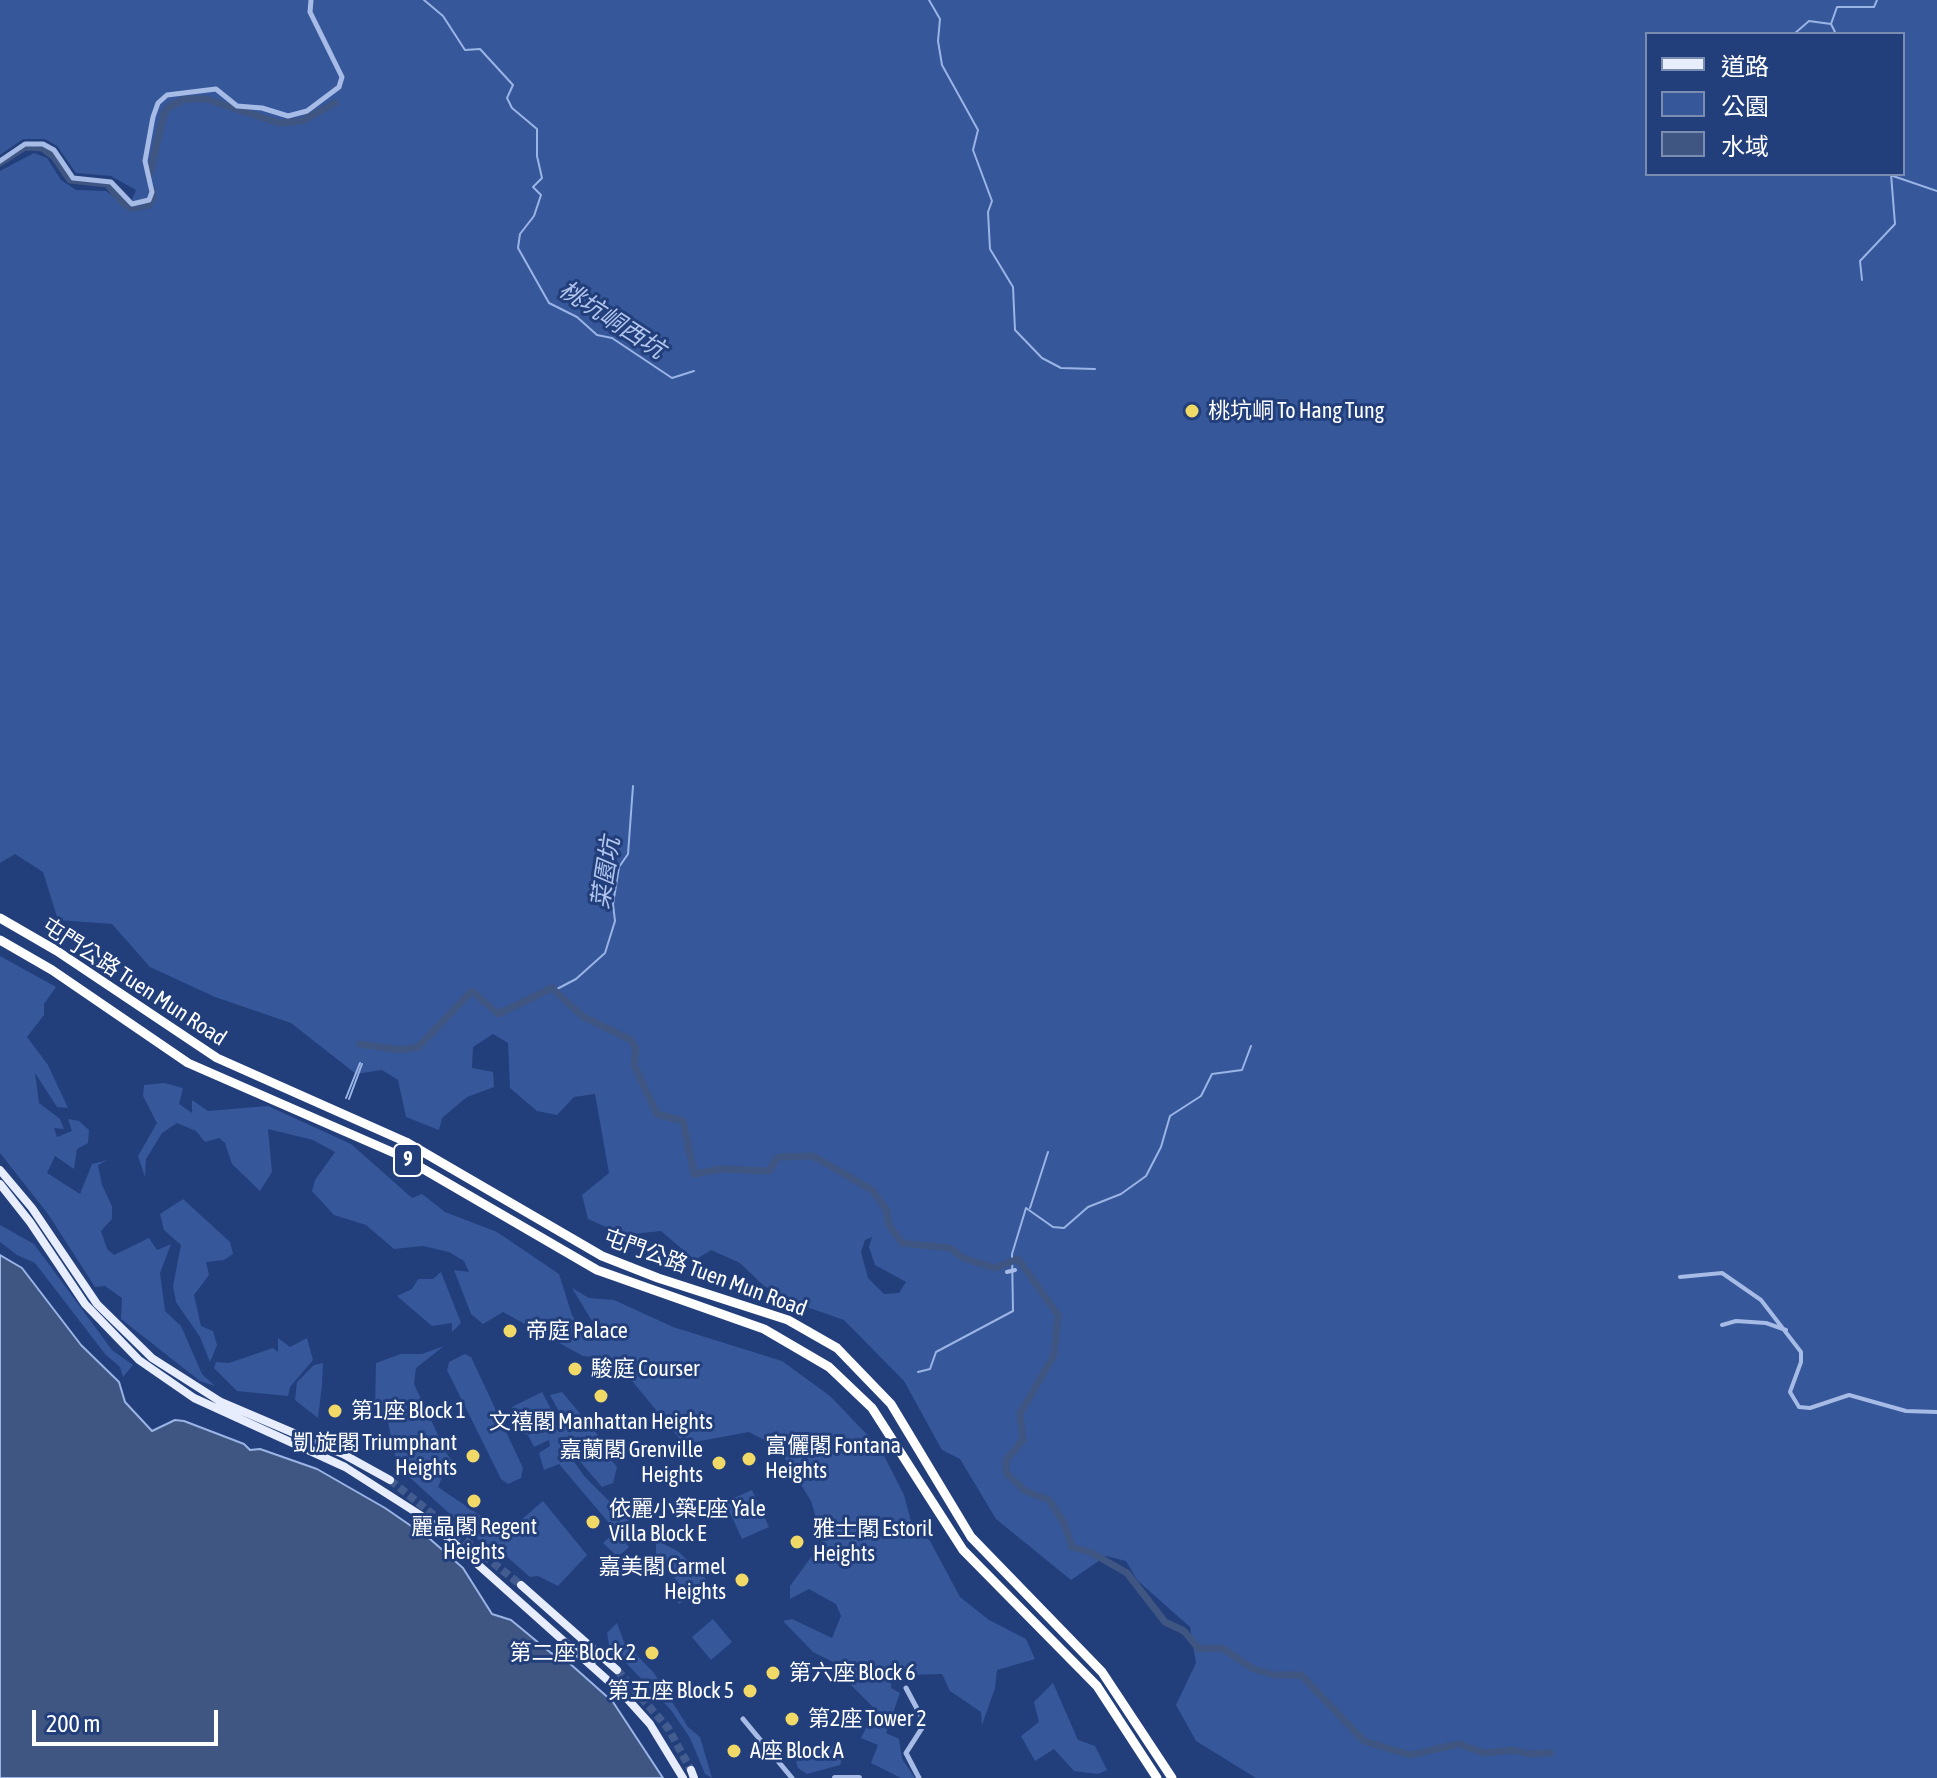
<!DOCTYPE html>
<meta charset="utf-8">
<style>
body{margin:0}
#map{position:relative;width:1937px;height:1778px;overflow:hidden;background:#223f7c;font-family:"Asap Condensed","Noto Sans TC",sans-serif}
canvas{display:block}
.legend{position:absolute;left:1645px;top:32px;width:260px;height:144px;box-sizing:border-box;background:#223f7c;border:2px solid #7a8cb0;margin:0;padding:10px 14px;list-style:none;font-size:24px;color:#fff}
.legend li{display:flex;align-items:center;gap:16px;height:40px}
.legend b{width:40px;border:2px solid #7a8cb0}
.scale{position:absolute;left:32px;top:1710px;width:186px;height:36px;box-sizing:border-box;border:4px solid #fff;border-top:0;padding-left:10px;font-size:24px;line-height:28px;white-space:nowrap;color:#fff;-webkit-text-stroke:6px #223f7c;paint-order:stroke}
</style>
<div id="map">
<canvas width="1937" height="1778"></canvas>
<ul class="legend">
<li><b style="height:10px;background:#e7edfd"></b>道路</li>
<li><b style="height:22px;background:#36579a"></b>公園</li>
<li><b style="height:22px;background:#3f5582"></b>水域</li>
</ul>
<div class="scale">200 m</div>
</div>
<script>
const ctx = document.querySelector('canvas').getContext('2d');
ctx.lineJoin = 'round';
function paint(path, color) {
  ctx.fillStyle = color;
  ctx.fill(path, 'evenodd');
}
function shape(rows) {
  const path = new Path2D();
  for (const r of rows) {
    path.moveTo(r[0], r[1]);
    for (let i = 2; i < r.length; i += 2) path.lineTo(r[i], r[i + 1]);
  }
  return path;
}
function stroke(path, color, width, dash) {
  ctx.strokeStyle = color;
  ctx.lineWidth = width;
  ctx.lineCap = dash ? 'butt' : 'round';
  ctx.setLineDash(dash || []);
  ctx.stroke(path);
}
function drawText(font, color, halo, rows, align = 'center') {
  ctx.font = font + ' "Asap Condensed","Noto Sans TC",sans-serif';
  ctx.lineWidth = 6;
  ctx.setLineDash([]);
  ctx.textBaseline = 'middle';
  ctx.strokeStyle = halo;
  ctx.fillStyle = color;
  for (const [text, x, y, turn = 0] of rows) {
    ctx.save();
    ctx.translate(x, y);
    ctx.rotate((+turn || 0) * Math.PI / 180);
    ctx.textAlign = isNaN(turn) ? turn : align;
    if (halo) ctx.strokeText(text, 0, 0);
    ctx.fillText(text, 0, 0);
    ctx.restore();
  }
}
const green = shape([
 [0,0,1937,0,1937,1778,1256,1778,1196,1741,1176,1705,1196,1663,1190,1627,1137,1580,1126,1561,1106,1556,1071,1580,996,1519,960,1459,942,1450,904,1381,844,1320,804,1306,764,1286,740,1263,711,1250,695,1260,661,1231,624,1235,588,1219,582,1195,609,1173,595,1094,574,1097,557,1115,537,1111,510,1088,508,1043,493,1034,473,1047,472,1068,493,1072,494,1087,467,1097,442,1118,439,1130,406,1117,398,1080,382,1070,356,1074,291,1023,215,997,150,967,112,924,58,920,43,872,15,854,0,863,0,171,34,153,47,158,61,180,76,190,106,191,129,207,136,190,111,176,76,173,57,146,45,139,23,139,0,155],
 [1647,34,1903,34,1903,174,1647,174],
 [872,1237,869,1247,875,1265,906,1282,899,1293,884,1294,868,1278,861,1252,865,1240],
 [0,956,56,987,44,1004,44,1015,27,1037,48,1065,68,1108,57,1107,35,1073,39,1103,60,1119,64,1129,54,1128,57,1137,72,1131,68,1119,79,1121,89,1130,88,1143,77,1149,74,1169,55,1156,47,1173,80,1194,92,1164,108,1160,98,1165,102,1185,112,1206,112,1219,101,1231,107,1249,114,1255,149,1238,157,1250,171,1244,160,1273,165,1311,181,1326,202,1374,215,1386,200,1381,121,1319,122,1298,105,1286,95,1287,48,1214,0,1153],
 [164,1083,183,1088,179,1104,192,1113,192,1100,208,1111,268,1106,351,1144,412,1198,422,1194,445,1212,497,1232,559,1274,572,1315,585,1336,600,1334,572,1288,589,1298,614,1300,673,1327,782,1361,830,1396,880,1448,904,1495,912,1525,930,1541,960,1597,989,1620,1026,1639,1035,1659,997,1670,995,1688,982,1725,981,1712,950,1691,942,1674,909,1675,900,1668,891,1678,891,1688,900,1693,886,1733,899,1739,902,1759,915,1778,901,1778,871,1763,878,1745,861,1738,875,1709,849,1683,841,1666,813,1652,783,1621,792,1619,832,1638,841,1616,836,1604,809,1589,790,1599,790,1586,823,1541,811,1501,778,1447,749,1432,684,1444,614,1359,583,1356,503,1312,483,1324,471,1314,454,1270,469,1272,464,1261,449,1252,423,1246,394,1249,366,1225,334,1215,312,1191,315,1180,335,1152,313,1140,268,1129,272,1172,260,1191,232,1164,225,1143,219,1138,205,1142,196,1131,177,1123,162,1133,146,1159,145,1177,138,1156,157,1123,143,1096,144,1085],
 [183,1199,230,1242,233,1254,224,1260,206,1262,209,1275,194,1295,201,1326,213,1331,217,1345,210,1362,200,1337,176,1302,173,1286,181,1245,164,1230,160,1214],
 [0,1225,34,1244,112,1350,133,1365,123,1377,120,1367,105,1354,35,1263,17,1255,0,1242],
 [441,1272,461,1323,452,1332,452,1323,432,1326,397,1296,412,1289,418,1279,433,1279],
 [278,1338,290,1347,307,1338,313,1360,290,1387,288,1396,237,1391,214,1368,216,1362,229,1363,273,1348,278,1352],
 [444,1346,416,1368,414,1384,447,1454,460,1472,445,1470,438,1487,488,1521,513,1527,543,1501,587,1555,558,1586,538,1576,530,1577,496,1547,491,1551,397,1466,387,1417,375,1406,376,1363,401,1354,422,1354],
 [465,1354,471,1357,523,1468,521,1478,508,1484,501,1479,447,1370,449,1362],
 [323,1363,322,1384,318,1418,295,1400,297,1382,314,1365],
 [542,1392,556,1419,526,1435,512,1407],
 [562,1392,602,1440,570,1456,584,1476,637,1529,627,1538,621,1538,629,1547,618,1557,603,1543,615,1532,609,1523,559,1464,544,1470,539,1453,550,1446,549,1440,534,1447,528,1435,547,1426,551,1433,559,1425,561,1415,550,1395],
 [599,1446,617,1467,613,1483,602,1487,577,1458],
 [752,1490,769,1527,742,1539,725,1502],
 [656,1540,679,1552,706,1579,687,1600,678,1604,681,1586,656,1555],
 [713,1619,732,1642,711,1660,692,1637],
 [617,1623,624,1642,654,1673,688,1727,700,1737,712,1778,705,1774,690,1738,671,1710,609,1645,607,1633],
 [1053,1683,1078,1740,1095,1746,1107,1770,1098,1774,1074,1771,1054,1749,1035,1761,1021,1736,1039,1722,1034,1702],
 [832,1745,845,1751,840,1765,807,1774,798,1768,796,1762,802,1757,816,1750,827,1750]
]);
const water = shape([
 [0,1255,22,1268,81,1345,119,1382,125,1402,152,1431,175,1420,184,1421,244,1444,250,1450,260,1449,317,1469,385,1508,430,1539,463,1568,492,1614,511,1620,551,1653,567,1661,613,1702,663,1778,0,1778,0,1255]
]);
const stream = shape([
 [424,0,443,16,465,50,480,49,513,85,507,98,512,108,537,129,537,156,542,178,533,187,541,195,534,216,520,234,518,248,549,303,577,317,597,335,612,338,672,378,694,371],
 [929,0,940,19,938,41,942,65,978,130,973,150,992,201,988,212,990,249,1013,287,1015,330,1042,358,1061,368,1095,369],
 [1831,24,1836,34],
 [1794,34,1809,21,1831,24,1837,7,1874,7,1877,0],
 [1893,176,1937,191],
 [1862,280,1860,261,1895,224,1891,174],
 [557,989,576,979,605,953,615,921,613,904,619,867,628,854,633,786],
 [346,1098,360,1063],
 [349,1099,362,1064],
 [1030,1208,1048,1152],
 [918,1372,930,1369,936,1352,1013,1311,1012,1254,1026,1208,1053,1227,1064,1228,1088,1207,1121,1194,1146,1176,1161,1147,1170,1116,1201,1096,1212,1074,1242,1070,1251,1046]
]);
const canal = shape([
 [0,163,25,147,42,148,54,157,70,180,107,184,123,203,132,208,149,205,153,197,152,189],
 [149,177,164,114,169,107,185,99,206,99,279,123,302,121,335,103],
 [360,1044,400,1050,418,1047,472,991,498,1014,552,988,582,1016,631,1040,636,1049,634,1065,657,1114,683,1121,694,1174,721,1169,769,1171,778,1157,813,1156,872,1190,886,1209,889,1225,902,1243,950,1248,963,1258,995,1268,1018,1259,1058,1315,1054,1355,1020,1414,1023,1440,1006,1460,1006,1473,1025,1491,1049,1500,1064,1523,1072,1547,1092,1553,1127,1573,1165,1622,1184,1631,1199,1649,1222,1648,1253,1669,1274,1675,1301,1675,1364,1741,1410,1755,1459,1744,1484,1753,1514,1750,1528,1754,1550,1753]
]);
const primaryTunnel = shape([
 [390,1480,521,1585],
 [617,1670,668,1728,691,1770]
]);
const pedestrian = shape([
 [1007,1272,1015,1270],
 [1680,1277,1722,1273,1761,1300,1801,1352,1801,1362,1790,1392,1799,1407,1810,1408,1849,1395,1906,1411,1937,1412],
 [1722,1325,1736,1321,1766,1323,1786,1330]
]);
const minor = shape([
 [0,161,25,144,43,144,54,150,73,178,111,182,132,204,149,200,152,192,145,161,153,117,158,103,167,95,216,89,237,106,262,108,288,116,307,111,339,87,342,77,310,12,311,0],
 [581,1638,580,1647,593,1663],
 [906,1688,922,1718,922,1728,906,1753,919,1778],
 [743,1719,792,1778]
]);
const tertiary = shape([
 [835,1778,859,1778]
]);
const primary = shape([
 [0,1170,32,1208,97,1304,152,1358,221,1402,343,1454,390,1480],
 [0,1184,30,1222,85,1304,139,1360,194,1398,345,1467,428,1520,623,1694,650,1724,683,1778],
 [521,1585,617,1670],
 [691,1770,694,1778]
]);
const motorway = shape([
 [0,918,57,951,217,1058,406,1142,602,1256,658,1278,788,1320,837,1348,891,1404,971,1537,1102,1672,1172,1778],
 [0,940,52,970,188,1063,401,1156,597,1270,764,1329,829,1367,872,1408,963,1550,1097,1686,1157,1778]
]);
const markers = [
 [1192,411,8,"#f1d968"],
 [510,1331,8,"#f1d968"],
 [575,1369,8,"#f1d968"],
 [601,1396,8,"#f1d968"],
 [335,1411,8,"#f1d968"],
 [473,1456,8,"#f1d968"],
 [749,1459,8,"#f1d968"],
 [719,1463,8,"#f1d968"],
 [474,1501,8,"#f1d968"],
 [593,1522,8,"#f1d968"],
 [797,1542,8,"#f1d968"],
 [742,1580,8,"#f1d968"],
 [652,1653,8,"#f1d968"],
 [773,1673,8,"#f1d968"],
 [750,1691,8,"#f1d968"],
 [792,1719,8,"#f1d968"],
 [734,1751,8,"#f1d968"]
];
const shields = [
 [408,1160,28]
];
const shieldNames = [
 ["9",408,1160]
];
const poiNames = [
 ["桃坑峒 To Hang Tung",1208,411],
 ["帝庭 Palace",526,1331],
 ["駿庭 Courser",591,1369],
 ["第1座 Block 1",351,1411],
 ["文禧閣 Manhattan Heights",601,1422,"center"],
 ["凱旋閣 Triumphant",457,1443,"right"],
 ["Heights",457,1468,"right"],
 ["富儷閣 Fontana",765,1446],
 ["Heights",765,1471],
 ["嘉蘭閣 Grenville",703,1450,"right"],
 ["Heights",703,1475,"right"],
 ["依麗小築E座 Yale",609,1509],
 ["Villa Block E",609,1534],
 ["麗晶閣 Regent",474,1527,"center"],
 ["Heights",474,1552,"center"],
 ["雅士閣 Estoril",813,1529],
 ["Heights",813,1554],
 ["嘉美閣 Carmel",726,1567,"right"],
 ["Heights",726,1592,"right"],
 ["第二座 Block 2",636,1653,"right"],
 ["第六座 Block 6",789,1673],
 ["第五座 Block 5",734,1691,"right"],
 ["第2座 Tower 2",808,1719],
 ["A座 Block A",750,1751]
];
const streetNames = [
 ["屯門公路 Tuen Mun Road",134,982,33],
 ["屯門公路 Tuen Mun Road",705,1273,20]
];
const waterNames = [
 ["桃坑峒西坑",612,320,33],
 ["菜園坑",606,873,-81]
];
paint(green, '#36579a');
paint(water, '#3f5582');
stroke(water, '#9ab4e6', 2);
stroke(stream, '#9ab4e6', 2);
stroke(canal, '#3f5582', 7);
stroke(primaryTunnel, '#435c90', 8, [8, 4]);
stroke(pedestrian, '#a6bbe5', 4);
stroke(minor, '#a6bbe5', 5);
stroke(tertiary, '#a6bbe5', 6);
stroke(primary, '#e7edfd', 8);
stroke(motorway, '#fff', 9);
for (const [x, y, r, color] of markers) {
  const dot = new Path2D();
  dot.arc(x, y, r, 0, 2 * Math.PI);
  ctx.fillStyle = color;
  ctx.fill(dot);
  stroke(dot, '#223f7c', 3);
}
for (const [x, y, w] of shields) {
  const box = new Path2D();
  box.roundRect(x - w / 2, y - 16, w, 32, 6);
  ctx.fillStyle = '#223f7c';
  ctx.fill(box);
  stroke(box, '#fff', 2);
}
drawText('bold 20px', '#fff', null, shieldNames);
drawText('22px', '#fff', '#223f7c', poiNames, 'left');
drawText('22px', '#fff', '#223f7c', streetNames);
drawText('italic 24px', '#b1c5ed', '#223f7c', waterNames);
</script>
